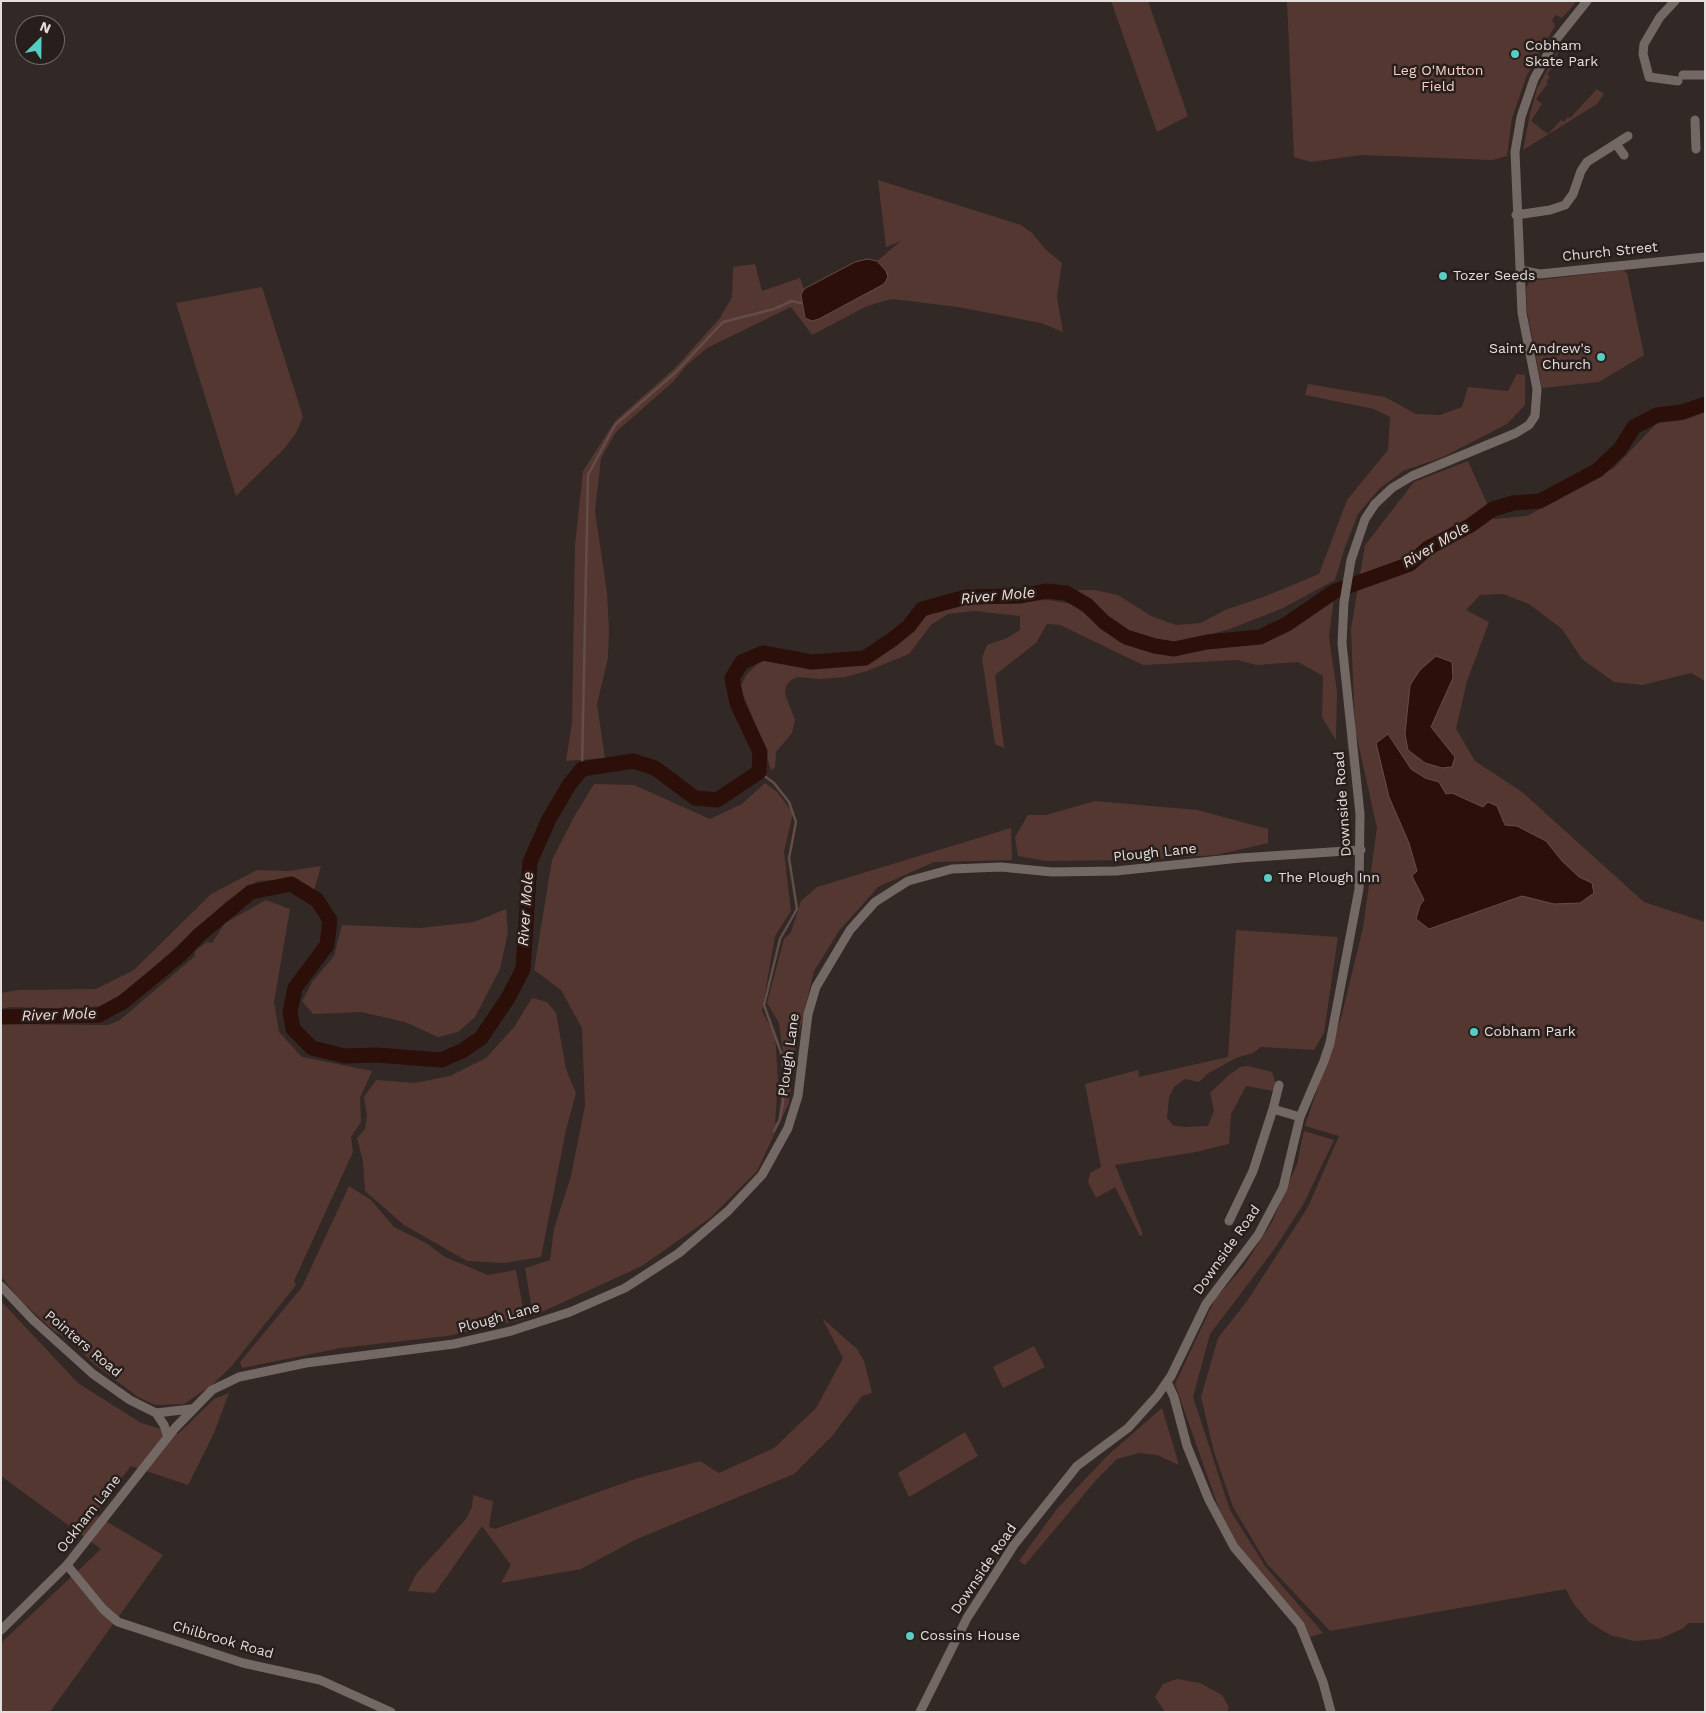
<!DOCTYPE html>
<style>
body{margin:0}
#map{position:relative;width:1706px;height:1713px;overflow:hidden;background:#322826;font-family:"Work Sans",sans-serif}
canvas{display:block}
.frame{position:absolute;inset:0;border:2px solid #e3dddb;pointer-events:none}
.north{position:absolute;left:15px;top:15px;width:50px;height:50px;box-sizing:border-box;background:#281f1c;border:1px solid #736b68;border-radius:50%;rotate:23deg;font-size:14px;font-weight:700;line-height:20px;text-align:center;color:#e3dddb}
.north::after{content:'';display:block;margin:auto;width:18px;height:22px;background:#56cec3;clip-path:polygon(50% 0,100% 100%,50% 72%,0 100%)}
</style>
<div id="map">
<canvas width="1706" height="1713"></canvas>
<div class="frame"></div>
<div class="north">N</div>
</div>
<script>
const ctx = document.querySelector('canvas').getContext('2d');
ctx.lineJoin = 'round';
function paint(path, color) {
  ctx.fillStyle = color;
  ctx.fill(path, 'evenodd');
}
function shape(rows) {
  const path = new Path2D();
  for (const r of rows) {
    path.moveTo(r[0], r[1]);
    for (let i = 2; i < r.length; i += 2) path.lineTo(r[i], r[i + 1]);
  }
  return path;
}
function stroke(path, color, width, dash) {
  ctx.strokeStyle = color;
  ctx.lineWidth = width;
  ctx.lineCap = dash ? 'butt' : 'round';
  ctx.setLineDash(dash || []);
  ctx.stroke(path);
}
function drawText(font, color, halo, rows, align = 'center') {
  ctx.font = font + ' "Work Sans",sans-serif';
  ctx.lineWidth = 5;
  ctx.setLineDash([]);
  ctx.textBaseline = 'middle';
  ctx.strokeStyle = halo;
  ctx.fillStyle = color;
  for (const [text, x, y, turn = 0] of rows) {
    ctx.save();
    ctx.translate(x, y);
    ctx.rotate((+turn || 0) * Math.PI / 180);
    ctx.textAlign = isNaN(turn) ? turn : align;
    if (halo) ctx.strokeText(text, 0, 0);
    ctx.fillText(text, 0, 0);
    ctx.restore();
  }
}
const green = shape([
 [1111,1,1148,1,1188,116,1157,132],
 [1287,1,1577,1,1562,18,1556,15,1552,20,1555,26,1527,75,1512,118,1507,156,1492,160,1361,155,1311,162,1294,157],
 [1567,38,1553,62,1555,64,1547,74,1550,77,1546,82,1548,83,1536,99,1542,104,1531,121,1548,134,1561,120,1564,122,1568,117,1570,118,1597,89,1604,94,1597,104,1523,150,1530,114,1537,89,1556,53],
 [878,180,1021,225,1032,233,1046,250,1062,263,1057,297,1063,332,1041,323,958,307,892,299,867,306,812,335,791,307,707,348,686,366,674,381,616,432,601,458,595,511,607,593,609,630,608,658,597,704,605,758,566,761,572,723,575,545,583,471,616,420,675,368,720,318,732,297,733,267,755,264,762,291,800,278,804,289,801,295,805,318,812,321,855,299,886,271,877,261,901,241,886,247],
 [1623,270,1627,273,1644,355,1599,382,1542,388,1527,311,1526,288,1530,281],
 [262,287,303,417,296,433,283,450,236,496,176,303],
 [1517,374,1525,375,1525,405,1507,424,1443,457,1403,471,1379,489,1358,514,1345,547,1335,580,1283,608,1230,629,1171,645,1145,640,1125,633,1077,590,1095,590,1118,595,1151,616,1176,625,1201,623,1225,610,1266,596,1319,574,1347,500,1388,450,1390,417,1374,409,1305,395,1308,384,1385,397,1416,414,1440,415,1462,407,1468,387,1508,391],
 [1705,412,1705,681,1691,673,1642,685,1614,682,1582,659,1562,629,1529,604,1503,594,1480,595,1466,610,1489,622,1467,681,1456,729,1475,761,1522,792,1644,902,1705,922,1705,1623,1689,1623,1682,1629,1659,1639,1634,1641,1610,1635,1589,1622,1573,1603,1566,1589,1330,1631,1267,1564,1233,1507,1214,1452,1201,1397,1218,1338,1247,1301,1308,1207,1339,1136,1305,1126,1341,1018,1363,928,1377,828,1355,729,1351,629,1365,545,1414,482,1468,461,1494,519,1527,516,1614,468,1657,423,1685,420],
 [1334,597,1329,637,1337,691,1336,740,1322,717,1323,676,1298,662,1257,665,1237,660,1143,665,1060,625,1047,624,1036,643,995,675,1004,748,995,744,982,658,987,645,1007,638,1020,630,1020,616,974,611,948,614,931,625,909,654,867,671,845,677,820,679,798,677,791,680,786,686,785,694,795,720,792,733,776,752,775,768,771,770,761,738,740,687,747,674,762,660,860,665,893,646,923,614,946,607,979,603,1048,600,1072,604,1112,635,1142,647,1173,654,1204,647,1266,641,1304,621],
 [765,783,777,792,793,813,784,852,791,911,775,936,762,1011,775,1035,778,1080,775,1124,778,1121,785,1068,779,1023,767,1003,784,939,791,932,801,901,817,887,1011,828,1012,860,934,862,878,887,839,931,814,971,796,1045,789,1103,757,1171,710,1218,642,1266,533,1316,525,1268,550,1260,554,1229,571,1176,585,1106,582,1028,561,990,534,970,552,860,574,817,594,784,634,785,710,819,742,804],
 [1095,801,1197,810,1268,829,1268,843,1216,855,1134,860,1045,861,1018,856,1015,837,1028,815,1046,815],
 [321,866,314,891,294,879,257,881,228,900,125,993,102,1006,68,1009,10,1007,1,1009,1,993,18,990,96,989,134,970,211,894,257,870,289,871],
 [266,900,290,909,274,1002,279,1032,302,1057,372,1071,360,1098,361,1122,351,1137,353,1152,294,1281,296,1285,230,1368,212,1385,184,1404,155,1405,138,1397,94,1364,70,1340,55,1332,18,1298,1,1276,1,1024,108,1025,120,1020,195,956,195,951,207,942,212,943,225,923],
 [506,909,508,932,500,969,475,1017,458,1032,438,1037,405,1022,361,1012,313,1014,302,1001,313,981,334,956,342,925,420,928,474,922],
 [1236,930,1338,937,1324,1033,1314,1050,1261,1047,1253,1053,1236,1058,1207,1074,1199,1082,1185,1079,1174,1087,1169,1097,1167,1118,1173,1125,1184,1127,1208,1126,1214,1111,1210,1093,1229,1075,1240,1067,1248,1066,1272,1072,1276,1084,1273,1091,1246,1086,1231,1114,1229,1144,1196,1152,1115,1165,1143,1234,1140,1236,1115,1187,1096,1198,1088,1182,1090,1173,1101,1167,1085,1084,1138,1070,1139,1077,1228,1057],
 [532,998,547,1002,556,1013,566,1069,576,1093,566,1130,541,1257,504,1263,467,1261,404,1225,365,1191,363,1161,357,1138,365,1129,367,1115,364,1097,376,1080,414,1083,450,1076,486,1058,514,1027],
 [1304,1131,1334,1140,1303,1205,1273,1251,1210,1334,1193,1397,1230,1510,1265,1566,1323,1633,1310,1637,1305,1626,1238,1546,1219,1509,1175,1384,1215,1299,1244,1266,1272,1222,1297,1164],
 [349,1186,371,1200,394,1227,426,1243,445,1257,488,1275,516,1270,525,1319,447,1336,341,1348,242,1368,240,1362,302,1287],
 [1,1301,78,1383,141,1423,178,1434,214,1399,229,1393,214,1433,188,1485,131,1466,94,1514,163,1555,50,1712,1,1712,1,1643,101,1549,1,1476],
 [822,1318,857,1349,864,1361,872,1393,862,1396,833,1435,794,1474,637,1539,581,1569,501,1583,511,1565,482,1526,435,1593,408,1591,416,1574,466,1519,472,1507,473,1495,493,1501,489,1527,495,1529,635,1479,700,1461,719,1473,774,1448,816,1408,843,1358],
 [1034,1346,1045,1367,1003,1388,993,1367],
 [1162,1408,1179,1465,1157,1455,1139,1453,1117,1459,1097,1479,1025,1565,1019,1561,1056,1510,1107,1456],
 [965,1432,978,1456,909,1497,898,1473],
 [1177,1679,1200,1683,1222,1695,1229,1707,1227,1712,1165,1712,1155,1697,1163,1684]
]);
const water = shape([
 [867,259,877,261,886,271,888,277,884,284,819,319,812,321,805,318,801,295,804,289,855,262,867,259],
 [1436,656,1452,662,1453,678,1431,727,1455,757,1452,767,1442,768,1425,763,1408,750,1405,734,1410,685,1420,670,1436,656],
 [1388,734,1411,769,1425,778,1439,782,1446,794,1452,793,1483,807,1488,802,1497,806,1505,825,1517,826,1546,841,1562,861,1579,877,1592,883,1594,893,1580,903,1554,904,1522,896,1429,929,1416,919,1420,905,1424,900,1412,876,1417,871,1409,843,1389,797,1376,743,1388,734]
]);
const stream = shape([
 [582,769,588,475,615,425,676,372,723,322,774,309,792,301,801,303],
 [759,772,774,783,789,802,796,822,789,858,797,909,780,939,764,1005,783,1058,783,1102,780,1119,774,1131]
]);
const river = shape([
 [1,1017,99,1015,123,1002,179,956,199,935,251,892,291,884,317,900,330,920,327,945,295,988,290,1012,293,1029,312,1048,345,1056,377,1055,441,1060,462,1051,481,1038,508,998,523,969,530,862,549,819,569,785,582,769,633,761,655,768,695,798,717,800,759,772,760,752,737,703,732,678,742,662,763,653,812,662,865,658,893,639,909,626,922,609,966,597,1021,596,1046,591,1066,593,1087,605,1104,622,1126,637,1155,646,1174,649,1207,642,1260,637,1287,624,1335,591,1410,564,1428,548,1471,525,1493,509,1513,503,1540,501,1598,470,1620,449,1634,427,1657,415,1682,412,1705,404]
]);
const minor = shape([
 [1675,1,1660,17,1644,44,1643,54,1649,77,1678,81],
 [1683,75,1705,75],
 [1695,120,1696,149],
 [1616,144,1624,155],
 [1516,215,1550,210,1565,205,1573,194,1581,171,1587,162,1628,136],
 [1520,270,1540,274,1705,257],
 [1279,1085,1273,1109,1300,1117],
 [1229,1221,1253,1171,1273,1109],
 [1,1286,33,1320,93,1374,130,1400,156,1413,191,1409],
 [1167,1382,1174,1397,1187,1446,1209,1500,1234,1547,1300,1625,1323,1682,1331,1712],
 [156,1413,164,1425,168,1437],
 [67,1565,103,1609,118,1622,243,1663,320,1680,391,1712],
 [1,1630,67,1565,175,1428,212,1390,239,1377,306,1363,454,1344,511,1331,570,1312,625,1288,679,1253,728,1211,762,1175,788,1128,798,1096,808,1014,816,987,850,930,875,902,908,881,952,869,1001,867,1052,872,1116,871,1240,858,1361,850],
 [920,1712,967,1618,1014,1545,1077,1466,1128,1428,1157,1396,1171,1376,1206,1304,1258,1235,1283,1188,1300,1117,1324,1061,1330,1043,1359,889,1360,814,1342,643,1344,602,1351,560,1365,519,1375,504,1392,488,1412,476,1516,433,1529,425,1535,416,1537,389,1522,313,1515,152,1521,117,1534,79,1555,41,1587,1]
]);
const markers = [
 [1515,54,5,"#56cec3"],
 [1443,276,5,"#56cec3"],
 [1601,357,5,"#56cec3"],
 [1268,878,5,"#56cec3"],
 [1474,1032,5,"#56cec3"],
 [910,1636,5,"#56cec3"]
];
const poiNames = [
 ["Cobham",1525,46],
 ["Skate Park",1525,62],
 ["Tozer Seeds",1453,276],
 ["Saint Andrew's",1591,349,"right"],
 ["Church",1591,365,"right"],
 ["The Plough Inn",1278,878],
 ["Cobham Park",1484,1032],
 ["Cossins House",920,1636]
];
const parkNames = [
 ["Leg O'Mutton",1438,71],
 ["Field",1438,87]
];
const streetNames = [
 ["Church Street",1610,252,-6],
 ["Downside Road",1343,804,-94],
 ["Plough Lane",1155,853,-6],
 ["Plough Lane",789,1055,-82],
 ["Downside Road",1227,1250,-55],
 ["Plough Lane",499,1318,-15],
 ["Pointers Road",83,1344,40],
 ["Ockham Lane",89,1514,-52],
 ["Downside Road",984,1569,-56],
 ["Chilbrook Road",223,1640,16]
];
const waterNames = [
 ["River Mole",1436,545,-31],
 ["River Mole",998,596,-5],
 ["River Mole",526,909,-86],
 ["River Mole",59,1015,-2]
];
paint(green, '#553731');
paint(water, '#2c0f09');
stroke(water, '#634d48', 1);
stroke(stream, '#634d48', 2.5);
stroke(river, '#2c0f09', 15);
stroke(minor, '#746865', 9);
for (const [x, y, r, color] of markers) {
  const dot = new Path2D();
  dot.arc(x, y, r, 0, 2 * Math.PI);
  ctx.fillStyle = color;
  ctx.fill(dot);
  stroke(dot, '#281f1c', 2);
}
drawText('14px', '#e3dddb', '#281f1c', poiNames, 'left');
drawText('14px', '#f8cfc5', '#281f1c', parkNames);
drawText('14px', '#e3dddb', '#281f1c', streetNames);
drawText('italic 15px', '#f7dbd5', '#281f1c', waterNames);
</script>
